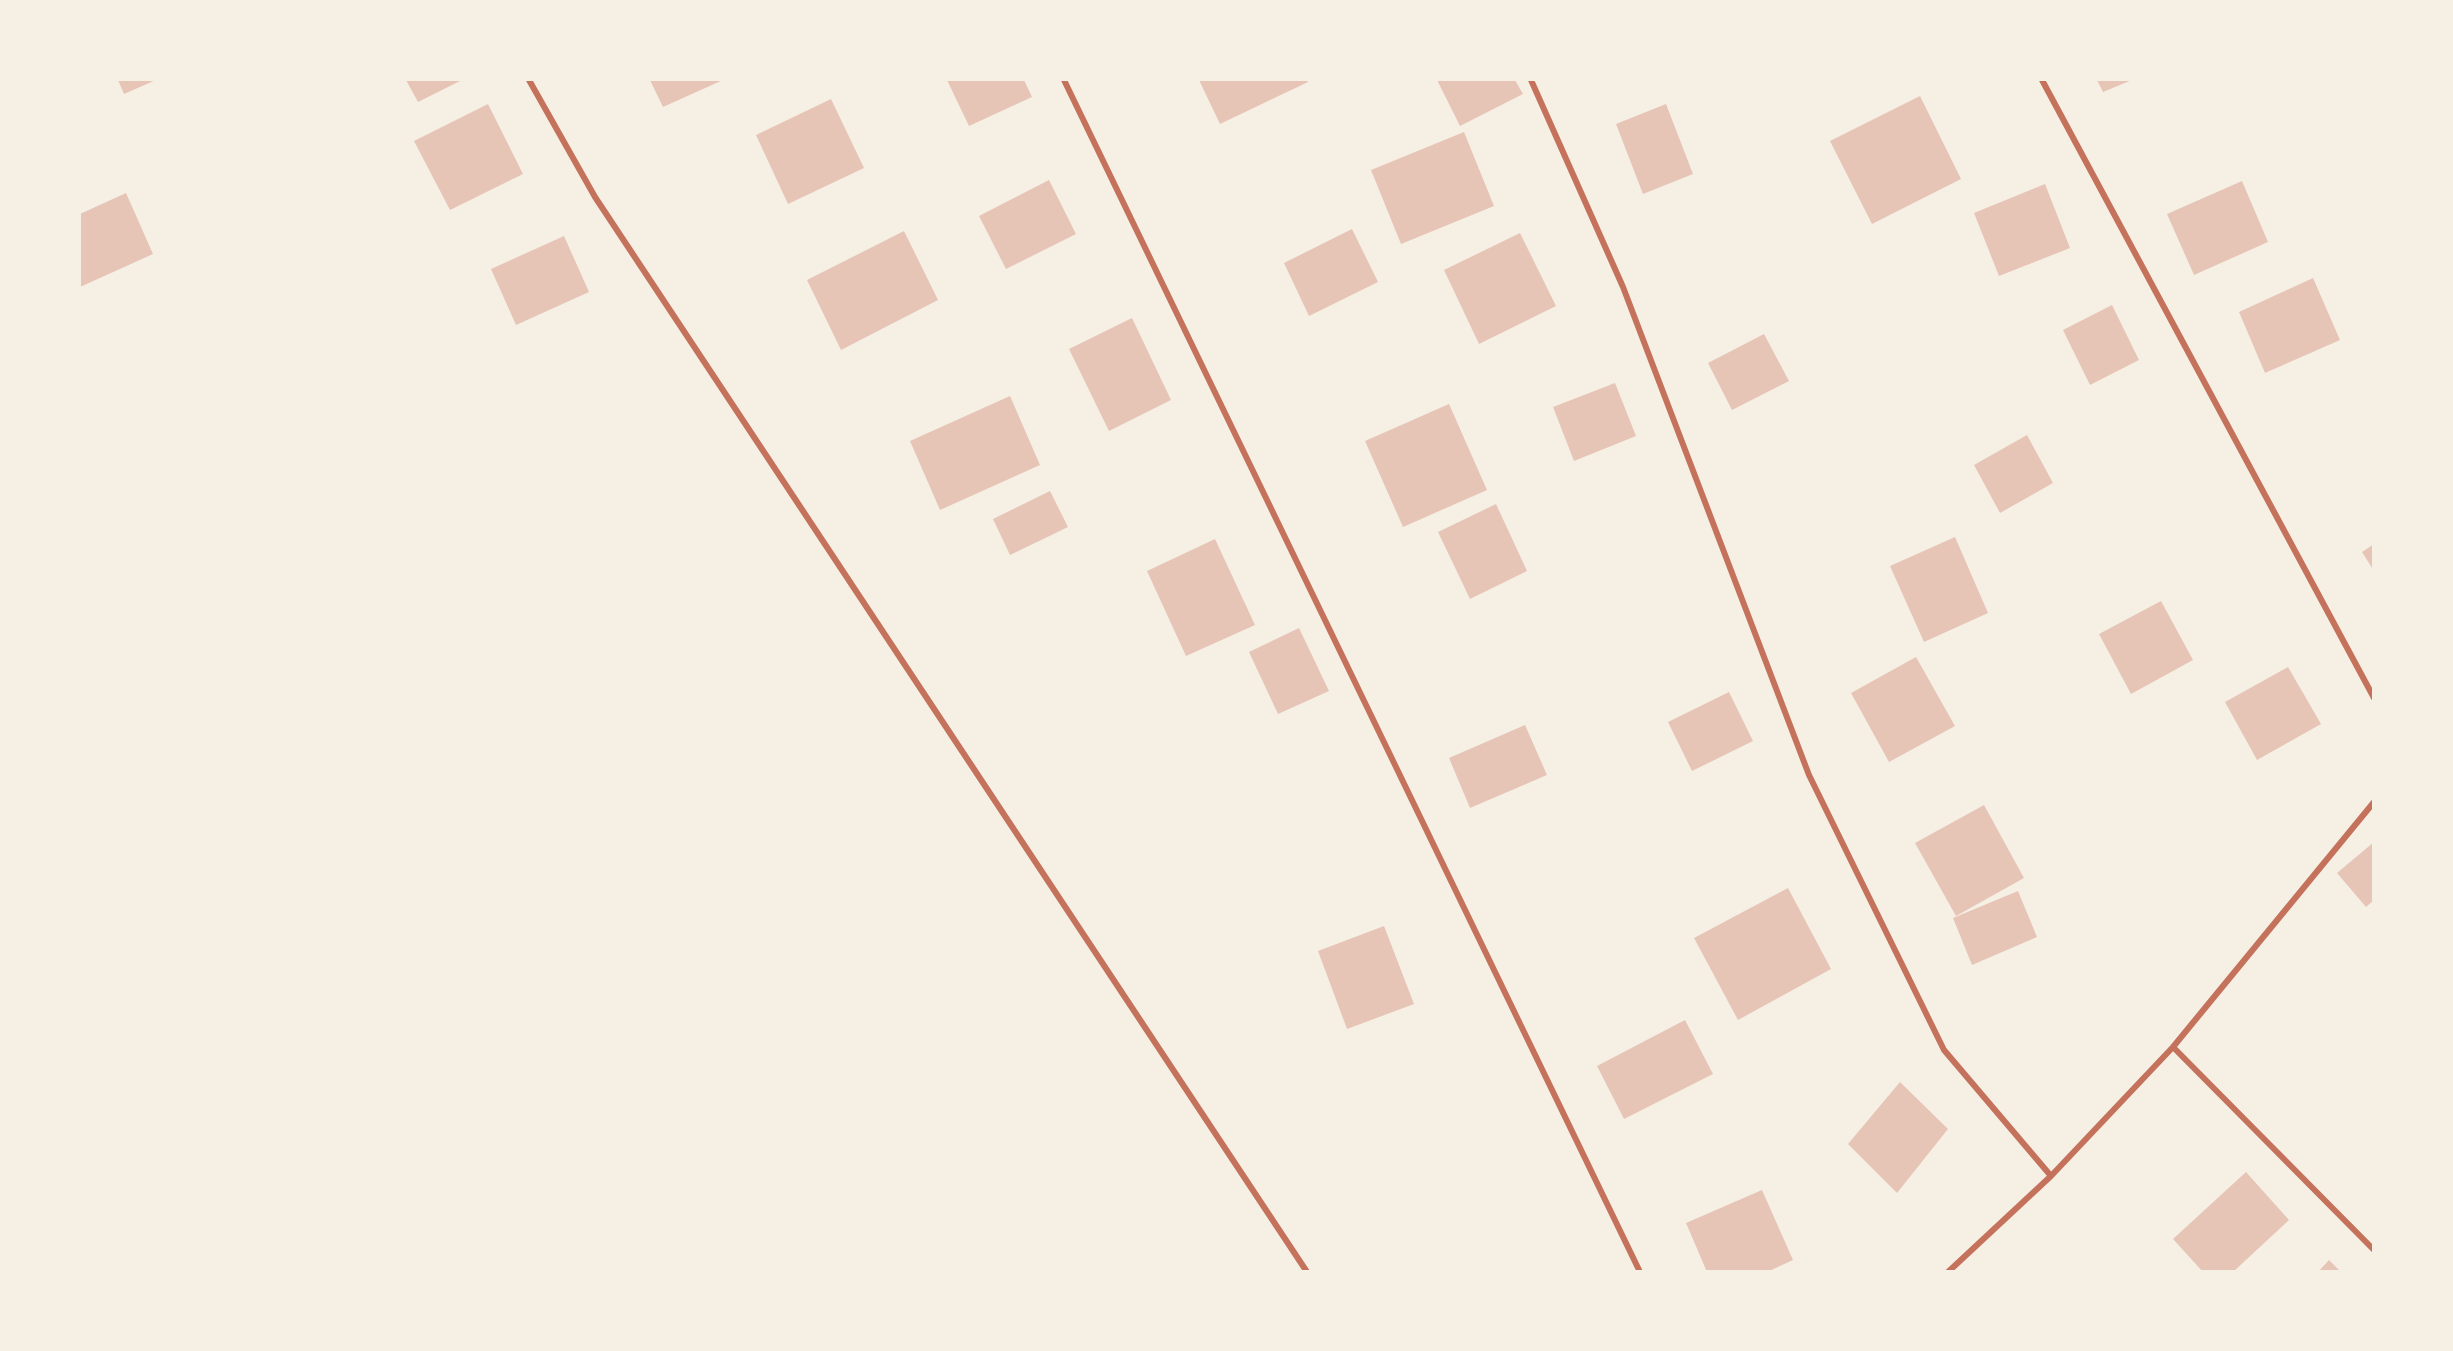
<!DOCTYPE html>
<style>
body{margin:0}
#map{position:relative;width:2453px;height:1351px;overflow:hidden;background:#f6efe4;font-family:"Fira Sans Condensed",sans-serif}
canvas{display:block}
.frame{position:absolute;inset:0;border:81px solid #f6efe4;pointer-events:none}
</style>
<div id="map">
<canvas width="2453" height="1351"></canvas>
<div class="frame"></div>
</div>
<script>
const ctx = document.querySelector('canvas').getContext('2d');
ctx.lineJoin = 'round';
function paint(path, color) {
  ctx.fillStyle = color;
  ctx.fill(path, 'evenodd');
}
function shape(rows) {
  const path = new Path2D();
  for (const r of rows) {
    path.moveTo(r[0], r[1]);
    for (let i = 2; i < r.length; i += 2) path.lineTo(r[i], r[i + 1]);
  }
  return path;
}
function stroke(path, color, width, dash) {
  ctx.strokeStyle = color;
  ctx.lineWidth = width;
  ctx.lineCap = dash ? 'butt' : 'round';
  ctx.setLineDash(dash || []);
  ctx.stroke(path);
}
const building = shape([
 [118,80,156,80,124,94],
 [406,80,462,80,418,102],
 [650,80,723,80,663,107],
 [947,80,1024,80,1032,97,969,126],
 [1199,80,1307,80,1308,82,1220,124],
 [1437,80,1515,80,1523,94,1460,126],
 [2097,80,2132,80,2103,92],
 [1920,96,1961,179,1872,224,1830,141],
 [831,99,864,168,788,204,756,135],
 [488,104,523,174,450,210,414,141],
 [1666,104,1693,174,1643,194,1616,124],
 [1464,132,1494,206,1401,244,1371,170],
 [1049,180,1076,234,1006,269,979,216],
 [2242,181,2268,242,2194,275,2167,214],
 [2045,184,2070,248,1999,276,1974,213],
 [126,193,153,254,80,287,80,214],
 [1352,229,1378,282,1309,316,1284,263],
 [904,231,938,300,841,350,807,280],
 [1520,233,1556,306,1479,344,1444,270],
 [564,236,589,292,516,325,491,269],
 [2313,278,2340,340,2265,373,2239,312],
 [2112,305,2139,360,2090,385,2063,330],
 [1132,318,1171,400,1109,431,1069,349],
 [1764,334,1789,381,1732,410,1708,363],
 [1615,383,1636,436,1574,461,1553,407],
 [1010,396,1040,465,940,510,910,441],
 [1449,404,1487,490,1403,527,1365,441],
 [2027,435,2053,483,2000,513,1974,465],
 [1050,491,1068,527,1010,555,993,519],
 [1496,504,1527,571,1470,599,1438,532],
 [1955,537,1988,613,1924,642,1890,566],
 [1215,539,1255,625,1186,656,1147,571],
 [2374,544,2374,571,2362,552],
 [2161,601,2193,660,2131,694,2099,634],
 [1299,628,1329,691,1278,714,1249,652],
 [1916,657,1955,726,1889,762,1851,693],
 [2288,667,2321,724,2257,760,2225,702],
 [1729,692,1753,741,1692,771,1668,722],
 [1525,725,1547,775,1470,808,1449,758],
 [1984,805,2024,878,1956,916,1915,843],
 [2374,842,2374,900,2366,907,2337,873],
 [1788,888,1831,969,1738,1020,1694,938],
 [2018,891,2037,937,1972,965,1953,918],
 [1384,926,1414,1004,1347,1029,1318,951],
 [1685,1020,1713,1074,1624,1119,1597,1066],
 [1900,1082,1948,1129,1897,1193,1848,1144],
 [2246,1172,2289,1220,2233,1272,2203,1272,2173,1239],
 [1762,1190,1793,1260,1767,1272,1707,1272,1686,1223],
 [2329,1260,2341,1272,2318,1272]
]);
const minor = shape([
 [529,80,595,197,1307,1272],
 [1064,80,1640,1272],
 [1531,80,1623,287,1809,775,1944,1050,2051,1176],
 [2042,80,2374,698],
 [2173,1047,2374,1250],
 [1948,1272,2051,1176,2173,1047,2374,802]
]);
paint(building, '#e6c5b7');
stroke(minor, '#c5725c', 6);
</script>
